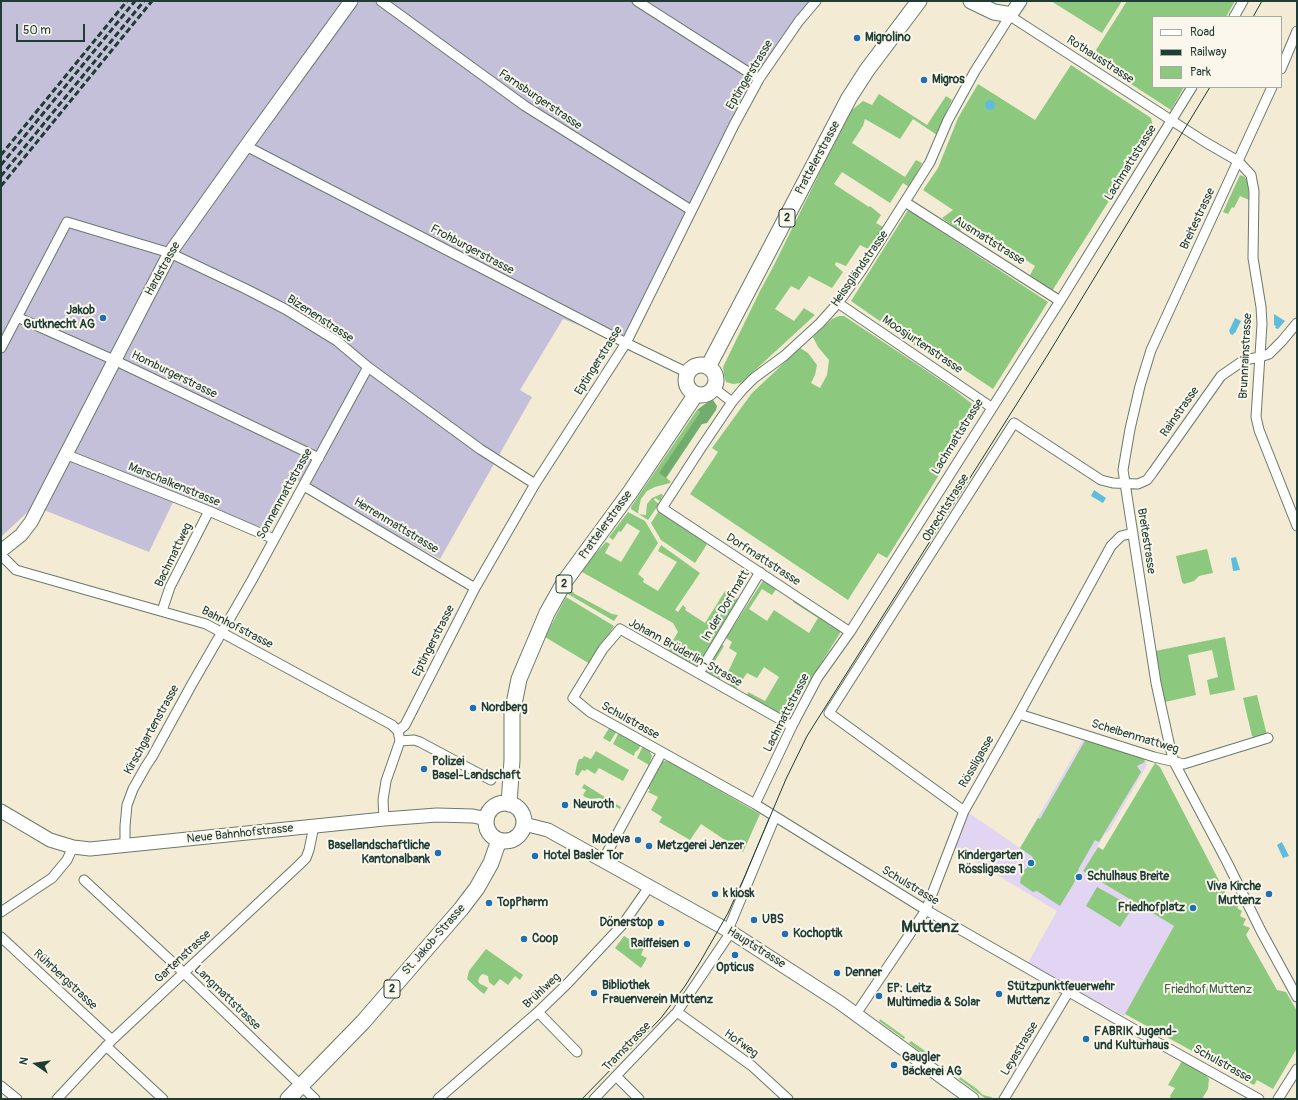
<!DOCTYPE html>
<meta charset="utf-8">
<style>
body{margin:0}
#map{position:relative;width:1298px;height:1100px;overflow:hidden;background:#f3ebd3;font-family:Pangolin,sans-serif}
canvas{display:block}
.frame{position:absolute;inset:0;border:2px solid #1f3d34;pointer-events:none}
.legend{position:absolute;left:1152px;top:16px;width:130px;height:72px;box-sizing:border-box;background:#fbf7ec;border:1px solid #a3ada2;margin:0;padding:5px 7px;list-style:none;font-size:12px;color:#1f3d34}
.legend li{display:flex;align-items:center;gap:8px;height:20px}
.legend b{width:20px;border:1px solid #a3ada2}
.north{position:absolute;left:16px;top:1044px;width:40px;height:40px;-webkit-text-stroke:3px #fbf7ec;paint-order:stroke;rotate:283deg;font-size:11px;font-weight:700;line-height:16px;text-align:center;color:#1f3d34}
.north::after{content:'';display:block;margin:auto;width:14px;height:18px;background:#1f3d34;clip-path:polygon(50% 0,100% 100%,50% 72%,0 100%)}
.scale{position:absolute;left:16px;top:24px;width:69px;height:18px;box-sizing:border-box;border:2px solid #1f3d34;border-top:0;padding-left:5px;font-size:12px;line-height:14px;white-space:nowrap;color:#1f3d34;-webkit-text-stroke:3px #fbf7ec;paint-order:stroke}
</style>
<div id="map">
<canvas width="1298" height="1100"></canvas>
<div class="frame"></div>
<ul class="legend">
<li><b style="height:5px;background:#fff"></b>Road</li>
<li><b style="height:5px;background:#1f3d34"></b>Railway</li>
<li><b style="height:11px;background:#8cc97e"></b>Park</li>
</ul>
<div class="north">N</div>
<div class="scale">50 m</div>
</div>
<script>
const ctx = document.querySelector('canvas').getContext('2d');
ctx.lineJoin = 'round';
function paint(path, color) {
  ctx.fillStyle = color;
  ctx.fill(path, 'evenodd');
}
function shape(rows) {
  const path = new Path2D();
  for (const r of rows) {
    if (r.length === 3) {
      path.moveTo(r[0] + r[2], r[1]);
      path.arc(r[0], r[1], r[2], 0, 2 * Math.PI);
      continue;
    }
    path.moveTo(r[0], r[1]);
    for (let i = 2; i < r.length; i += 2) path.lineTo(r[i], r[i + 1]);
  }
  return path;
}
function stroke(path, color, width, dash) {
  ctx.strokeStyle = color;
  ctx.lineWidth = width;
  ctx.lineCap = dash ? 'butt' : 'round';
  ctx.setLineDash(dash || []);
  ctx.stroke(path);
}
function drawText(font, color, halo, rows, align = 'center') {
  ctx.font = font + ' Pangolin,sans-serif';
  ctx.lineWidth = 4;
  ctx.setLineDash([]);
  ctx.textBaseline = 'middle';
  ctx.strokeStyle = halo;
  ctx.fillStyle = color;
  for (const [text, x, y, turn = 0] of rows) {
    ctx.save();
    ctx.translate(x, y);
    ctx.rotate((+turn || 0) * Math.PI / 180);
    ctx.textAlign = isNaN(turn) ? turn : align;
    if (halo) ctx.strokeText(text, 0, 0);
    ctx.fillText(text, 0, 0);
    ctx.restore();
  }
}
const built = shape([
 [1084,738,1144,758,1147,765,1108,833,1106,832,1083,871,1174,926,1124,1016,1028,963,1057,911,961,853,956,847,969,813,1020,848]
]);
const industrial = shape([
 [1,1,816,1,759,79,626,343,563,319,520,390,532,397,440,559,297,480,270,531,177,494,149,552,34,506,1,537]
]);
const green = shape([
 [1051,1,1122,1,1102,33],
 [1127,1,1235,1,1226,17,1153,17,1153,87,1184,87,1171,110,1091,58],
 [1071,65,1151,118,1153,126,1150,136,1052,291,1030,275,1035,266,966,221,960,231,942,218,953,210,923,190,938,168,958,118,978,84,1035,120],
 [879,94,927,125,946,96,952,100,948,108,937,135,913,119,900,139,865,119,863,126,852,143,905,177,916,160,922,163,909,187,903,183,890,203,842,172,834,184,869,207,870,206,881,215,876,223,883,227,868,249,860,245,846,266,836,262,835,265,843,272,832,288,809,276,799,290,791,286,775,309,794,321,804,308,815,315,741,383,733,384,726,382,724,376,723,367,760,291,773,267,826,160,852,110,863,101,872,105],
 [1240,175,1243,176,1248,180,1249,200,1240,196,1234,208,1232,207,1228,214,1223,212],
 [908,210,1048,302,993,389,923,342,920,349,851,301],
 [839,316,844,316,906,357,952,388,976,407,979,411,887,558,878,553,848,600,690,494,718,452,712,448,752,393,800,348,808,353,817,365,815,375,811,383,820,388,827,375,829,360,818,347,813,337,832,319],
 [697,410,700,412,660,472,671,482,670,483,655,487,647,491,641,499,639,507,638,514,646,515,647,504,652,498,661,494,663,495,660,501,655,498,654,500,659,504,648,520,631,509,631,507],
 [660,509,709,541,695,563,661,540,651,523],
 [628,512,645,521,658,543,638,574,644,579,643,582,658,591,677,562,658,551,661,545,700,573,675,610,678,612,683,605,686,608,685,610,705,623,725,591,738,599,717,638,700,665,692,666,667,650,678,632,673,623,582,572,588,562,606,542,610,544,605,553,621,562,640,531,627,523,621,532,619,531,613,540,609,537],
 [1207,549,1213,573,1199,576,1194,581,1184,584,1182,582,1176,556],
 [764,579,777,588,772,595,762,589,749,609,767,621,774,610,809,633,818,618,793,602,794,600,842,630,806,687,801,684,780,717,747,696,748,692,765,701,779,677,764,667,757,678,747,673,735,691,728,687,734,675,728,672,737,653,729,648,732,642,726,638],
 [570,589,575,594,612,614,618,615,614,621,568,594],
 [566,597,614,626,590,664,545,637],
 [1225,637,1235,690,1210,695,1207,680,1218,677,1212,650,1188,655,1196,695,1165,702,1155,651],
 [720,644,724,646,713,664,724,671,720,679,717,681,706,673,705,670],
 [1257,695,1267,735,1255,738,1252,736,1243,698],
 [611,727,617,731,610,742,603,738,609,728],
 [619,732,641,745,638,750,635,752,634,756,613,744],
 [1086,739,1144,759,1145,762,1137,766,1141,772,1099,842,1095,840,1079,868,1074,883,1060,906,1037,891,1033,892,1020,883,1021,877,1023,876,1021,873,1021,871,1027,868,1033,857,1020,848,1038,818,1040,819],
 [643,746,649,750,652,756,649,765,637,758],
 [596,751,629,770,623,781,599,768,595,774,587,769,585,771,582,770,578,776,575,774,577,764,579,759,582,759,584,756,591,759],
 [663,761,666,761,670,762,760,814,743,852,701,824,690,840,659,822,662,817,651,810,658,797,648,792,650,790,647,788,660,764],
 [1155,763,1160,767,1227,896,1239,905,1237,908,1242,911,1240,916,1246,919,1243,925,1250,928,1246,935,1277,990,1286,992,1297,1011,1297,1048,1273,1089,1257,1080,1254,1085,1252,1084,1125,1014,1174,926,1083,871,1098,847,1103,850],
 [584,784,621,807,620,809,600,798,591,799,585,797,583,795,586,790,582,788],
 [1097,887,1133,907,1120,927,1086,906],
 [624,936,644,948,641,955,647,958,641,968,615,948],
 [486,949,523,975,520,980,515,976,508,985,500,979,494,986,489,982,488,976,483,974,480,976,478,981,480,984,485,986,488,988,484,994,480,991,467,979,469,971],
 [880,1019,905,1037,904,1039,879,1021],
 [911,1041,935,1058,933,1061,909,1043],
 [1182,1061,1204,1073,1209,1079,1208,1089,1202,1099,1171,1099,1170,1096,1175,1088,1168,1085],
 [960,1077,977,1089,983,1095,991,1097,994,1099,986,1099,959,1079]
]);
const forest = shape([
 [713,400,717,406,716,410,707,423,702,424,666,478,659,473,700,412,697,410,709,401]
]);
const water = shape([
 [990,105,5],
 [1274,314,1285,321,1278,329,1275,328,1276,326,1274,325],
 [1235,318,1241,321,1235,333,1234,333,1233,335,1230,334,1230,332,1229,331],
 [1094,490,1106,498,1103,503,1091,496],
 [1236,557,1240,570,1233,571,1231,558],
 [1282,842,1289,856,1283,858,1277,845]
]);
const street = shape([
 [381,1,525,106,691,210],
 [637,1,759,79],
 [1234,17,1243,1],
 [1281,69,1297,31],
 [1272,87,1151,350,1140,386,1130,429,1123,470,1156,683,1170,747,1174,762,1227,862,1261,931,1297,997],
 [246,146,626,343,688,373],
 [905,202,1060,301],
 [838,303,991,407],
 [17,317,114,360,319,458],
 [1,348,67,222,170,253,246,289,285,309,337,341,368,367,480,449,535,484],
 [714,388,732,402],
 [65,454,209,511,274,539],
 [304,486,475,588],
 [1,555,16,570,206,624,392,725,398,731,400,741,386,781,383,800,384,819],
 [162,611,170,587,209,511],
 [850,632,662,508,701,448,732,402,743,389,754,378,784,356,820,323,838,303,861,271,930,162,948,120,975,71,1010,16,1205,142,1238,161,1251,175,1254,191,1253,258,1261,307,1262,324,1256,417,1259,430,1297,526],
 [699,673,760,572],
 [1019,714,1154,757,1184,764,1268,738],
 [792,726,620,629,603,649,573,698,590,712,755,804,926,910,1139,1032,1259,1099],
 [398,731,405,725,475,588,535,484,626,343,734,125,759,79,799,21,816,1],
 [400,741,414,740,420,742,491,780],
 [755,804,792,726,818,677,850,632,1060,301,1192,87],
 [964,811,829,713,1014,423,1101,480,1113,483,1138,484,1147,480,1153,472,1221,376,1244,360,1260,357,1269,354,1282,341,1297,323],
 [125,846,125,826,127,805,133,789,146,766,152,757,192,684,252,580,368,367],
 [603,860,662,752],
 [84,880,184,973,315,1099],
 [1,912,52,878,67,860,73,847],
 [728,930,775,817],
 [1,937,112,1040],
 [538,1012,577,1052],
 [677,1012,752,1066,788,1099],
 [856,1014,926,910,964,811,1019,714,1111,546,1121,536,1133,533],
 [106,1046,163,1099],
 [616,1076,639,1099],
 [1,1086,17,1099],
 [57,1099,112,1040,299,865,306,858,309,850,314,826],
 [438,1099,538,1012,568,983,623,924,649,887],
 [594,1099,677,1012,731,932],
 [1004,1099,1069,991],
 [1278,1099,1297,1069]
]);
const secondary = shape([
 [1010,16,1020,1],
 [1,551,21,535,31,522,170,253,246,146,351,1],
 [1,811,50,840,73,847,90,849,384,819,437,815,473,816,487,819],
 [524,824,548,830,731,932,839,1002,972,1099]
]);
const primary = shape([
 [971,1,994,12,1006,14],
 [701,380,15],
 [708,367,849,98,867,70,919,1],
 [505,822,19],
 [509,804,512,760,512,714,519,679,547,613,565,581,631,491,696,394],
 [288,1099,363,1022,461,909,477,888,491,863,499,840]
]);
const tram = shape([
 [1253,17,1262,1],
 [582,1099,661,1018,685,986,700,962,728,913,744,878,786,779,807,736,1047,356,1210,87]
]);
const rail = shape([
 [1,155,127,1],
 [1,165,135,1],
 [1,176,144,1],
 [1,186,152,1]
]);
const markers = [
 [857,38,4,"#1f6fb2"],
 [924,80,4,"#1f6fb2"],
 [103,318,4,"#1f6fb2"],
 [473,708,4,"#1f6fb2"],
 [424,769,4,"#1f6fb2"],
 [565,805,4,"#1f6fb2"],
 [638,840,4,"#1f6fb2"],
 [649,846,4,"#1f6fb2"],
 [438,853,4,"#1f6fb2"],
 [535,856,4,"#1f6fb2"],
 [1031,863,4,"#1f6fb2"],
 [1079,877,4,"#1f6fb2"],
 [715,894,4,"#1f6fb2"],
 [1269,894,4,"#1f6fb2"],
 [489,903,4,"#1f6fb2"],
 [1193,908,4,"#1f6fb2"],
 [754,920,4,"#1f6fb2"],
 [661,923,4,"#1f6fb2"],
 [785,934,4,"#1f6fb2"],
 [524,939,4,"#1f6fb2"],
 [687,944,4,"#1f6fb2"],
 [735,955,4,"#1f6fb2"],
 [837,973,4,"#1f6fb2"],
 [594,993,4,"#1f6fb2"],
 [999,994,4,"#1f6fb2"],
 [879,996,4,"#1f6fb2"],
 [1086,1039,4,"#1f6fb2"],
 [894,1065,4,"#1f6fb2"]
];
const shields = [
 [787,218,16],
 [564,584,16],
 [392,989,16]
];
const shieldNames = [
 ["2",787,218],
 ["2",564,584],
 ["2",392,989]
];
const poiNames = [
 ["Migrolino",865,38],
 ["Migros",932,80],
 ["Jakob",95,311,"right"],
 ["Gutknecht AG",95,325,"right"],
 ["Nordberg",481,708],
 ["Polizei",432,762],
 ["Basel-Landschaft",432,776],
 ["Neuroth",573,805],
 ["Modeva",630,840,"right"],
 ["Basellandschaftliche",430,846,"right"],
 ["Kantonalbank",430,860,"right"],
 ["Metzgerei Jenzer",657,846],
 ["Hotel Basler Tor",543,856],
 ["Kindergarten",1023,856,"right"],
 ["Rössligasse 1",1023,870,"right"],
 ["Schulhaus Breite",1087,877],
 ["Viva Kirche",1261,887,"right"],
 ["Muttenz",1261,901,"right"],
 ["k kiosk",723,894],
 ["TopPharm",497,903],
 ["Friedhofplatz",1185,908,"right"],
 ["UBS",762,920],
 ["Dönerstop",653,923,"right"],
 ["Kochoptik",793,934],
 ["Coop",532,939],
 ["Raiffeisen",679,944,"right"],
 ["Opticus",735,968,"center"],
 ["Denner",845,973],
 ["Bibliothek",602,986],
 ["Frauenverein Muttenz",602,1000],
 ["Stützpunktfeuerwehr",1007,987],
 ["Muttenz",1007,1001],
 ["EP: Leitz",887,989],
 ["Multimedia & Solar",887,1003],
 ["FABRIK Jugend-",1094,1032],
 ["und Kulturhaus",1094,1046],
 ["Gaugler",902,1058],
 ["Bäckerei AG",902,1072]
];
const streetNames = [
 ["Rothausstrasse",1100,60,33],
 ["Eptingerstrasse",750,75,-59],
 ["Farnsburgerstrasse",540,100,34],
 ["Prattelerstrasse",818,158,-62],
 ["Lachmattstrasse",1131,163,-58],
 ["Breitestrasse",1198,219,-65],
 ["Ausmattstrasse",989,241,32],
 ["Frohburgerstrasse",472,250,28],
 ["Hardstrasse",163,269,-61],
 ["Heissgländstrasse",860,269,-55],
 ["Bizenenstrasse",320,319,33],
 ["Moosjurtenstrasse",922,345,34],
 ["Brunnrainstrasse",1246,356,-87],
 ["Eptingerstrasse",599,361,-58],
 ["Homburgerstrasse",174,375,26],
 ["Rainstrasse",1180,412,-55],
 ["Lachmattstrasse",958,437,-58],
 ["Marschalkenstrasse",174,485,22],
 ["Sonnenmattstrasse",285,494,-61],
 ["Obrechtstrasse",946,508,-58],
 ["Prattelerstrasse",606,525,-54],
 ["Herrenmattstrasse",396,526,31],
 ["Breitestrasse",1146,541,81],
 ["Bachmattweg",174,555,-64],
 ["Dorfmattstrasse",763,560,33],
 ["In der Dorfmatt",726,606,-59],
 ["Bahnhofstrasse",237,628,27],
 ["Eptingerstrasse",434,641,-63],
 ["Johann Brüderlin-Strasse",685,653,29],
 ["Lachmattstrasse",787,713,-63],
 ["Schulstrasse",630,721,29],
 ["Kirschgartenstrasse",152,730,-61],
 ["Scheibenmattweg",1135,737,17],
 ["Rössligasse",977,762,-60],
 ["Neue Bahnhofstrasse",240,834,-6],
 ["Schulstrasse",910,886,31],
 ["St. Jakob-Strasse",434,940,-49],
 ["Hauptstrasse",756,948,32],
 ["Gartenstrasse",183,957,-43],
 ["Rührbergstrasse",65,980,43],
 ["Brühlweg",542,991,-43],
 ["Langmattstrasse",227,998,44],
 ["Hofweg",741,1044,36],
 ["Tramstrasse",627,1047,-46],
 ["Leyastrasse",1020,1049,-59],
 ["Schulstrasse",1222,1064,29]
];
const parkNames = [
 ["Friedhof Muttenz",1208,990]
];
const districtNames = [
 ["Muttenz",930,928]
];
paint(built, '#e2d4f3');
paint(industrial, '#c5c0da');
paint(green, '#8cc97e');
paint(forest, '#71ad6d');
paint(water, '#5fbcdd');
stroke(street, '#697a6c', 11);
stroke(secondary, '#697a6c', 15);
stroke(primary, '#697a6c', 17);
stroke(street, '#fff', 9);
stroke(secondary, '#fff', 13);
stroke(primary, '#fff', 15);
stroke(tram, '#1f3d34', 1);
stroke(rail, '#1f3d34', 3, [6, 3]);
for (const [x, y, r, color] of markers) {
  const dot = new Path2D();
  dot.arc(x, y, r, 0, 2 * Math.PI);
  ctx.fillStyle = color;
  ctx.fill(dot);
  stroke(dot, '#fbf7ec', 1.5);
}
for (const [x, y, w] of shields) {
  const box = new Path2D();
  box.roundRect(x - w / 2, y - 9, w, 18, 3);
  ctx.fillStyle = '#fbf7ec';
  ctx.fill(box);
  stroke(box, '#1f3d34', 1);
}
drawText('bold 11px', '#1f3d34', null, shieldNames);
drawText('bold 12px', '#1f3d34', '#fbf7ec', poiNames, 'left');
drawText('12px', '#1f3d34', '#fbf7ec', streetNames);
drawText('12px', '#3a6046', '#fbf7ec', parkNames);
drawText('bold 16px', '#1f3d34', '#fbf7ec', districtNames);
</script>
